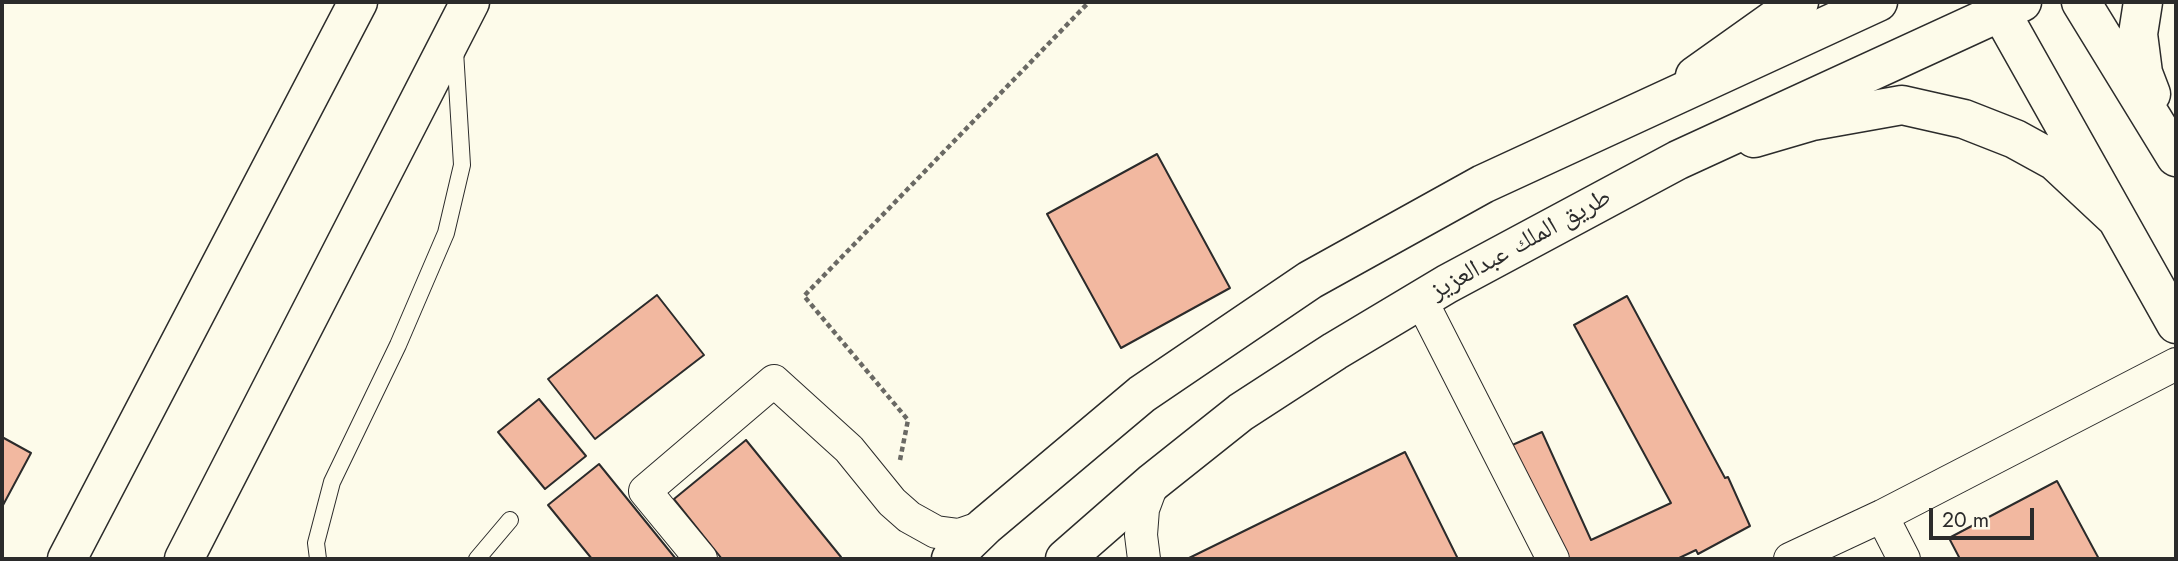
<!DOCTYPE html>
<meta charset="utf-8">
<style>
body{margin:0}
#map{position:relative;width:2178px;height:561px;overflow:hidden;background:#fdfbea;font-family:Jost,sans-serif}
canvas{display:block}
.frame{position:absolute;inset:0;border:4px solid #2b2b2b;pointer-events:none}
.scale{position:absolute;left:1929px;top:508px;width:105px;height:32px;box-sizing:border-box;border:4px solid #2b2b2b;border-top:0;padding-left:9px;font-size:21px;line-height:24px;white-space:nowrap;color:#2b2b2b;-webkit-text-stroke:5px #fdfbea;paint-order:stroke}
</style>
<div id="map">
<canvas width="2178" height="561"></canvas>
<div class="frame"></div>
<div class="scale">20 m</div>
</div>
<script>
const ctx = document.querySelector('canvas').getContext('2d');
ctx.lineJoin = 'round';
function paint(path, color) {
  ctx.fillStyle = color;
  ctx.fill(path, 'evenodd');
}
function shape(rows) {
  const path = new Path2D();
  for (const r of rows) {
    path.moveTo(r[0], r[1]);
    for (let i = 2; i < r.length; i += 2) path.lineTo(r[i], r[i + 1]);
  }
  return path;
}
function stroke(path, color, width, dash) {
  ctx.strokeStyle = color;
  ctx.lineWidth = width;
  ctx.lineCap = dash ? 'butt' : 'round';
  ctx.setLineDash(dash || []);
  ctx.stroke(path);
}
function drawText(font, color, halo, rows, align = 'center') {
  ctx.font = font + ' Jost,"Noto Naskh Arabic",sans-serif';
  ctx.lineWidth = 5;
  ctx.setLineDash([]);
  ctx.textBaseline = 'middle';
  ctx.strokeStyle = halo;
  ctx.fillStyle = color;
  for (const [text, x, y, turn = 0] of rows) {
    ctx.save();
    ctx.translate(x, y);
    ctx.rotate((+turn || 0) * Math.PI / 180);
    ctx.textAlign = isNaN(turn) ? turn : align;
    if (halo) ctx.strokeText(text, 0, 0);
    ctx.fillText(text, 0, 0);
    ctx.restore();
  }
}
const building = shape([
 [1157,154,1230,288,1121,348,1047,214,1157,154],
 [657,295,704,355,595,439,548,379,657,295],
 [1627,296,1725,478,1728,477,1750,526,1698,554,1696,550,1677,559,1562,559,1510,446,1542,432,1591,540,1671,503,1574,325,1627,296],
 [539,399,586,456,545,489,498,432,539,399],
 [2,437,31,453,2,507,2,437],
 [746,440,841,557,838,559,722,559,674,499,746,440],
 [1405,452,1458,559,1187,559,1405,452],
 [599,464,676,559,592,559,548,505,599,464],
 [2057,481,2099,559,1960,559,1949,538,2057,481]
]);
const path = shape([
 [900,460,908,420,804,296,1089,2]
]);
const service = shape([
 [318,559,316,543,332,482,398,345,446,233,462,165,455,51],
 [477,559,510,520]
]);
const minor = shape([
 [1421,300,1553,559],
 [1882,516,1904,559],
 [701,559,645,491,774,381,849,449,892,502,909,517,936,532,959,535,985,526],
 [1144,559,1141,535,1143,509,1153,482],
 [1790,559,1882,516,2176,364]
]);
const secondary = shape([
 [1995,2,2176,324],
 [2081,2,2176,157],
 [2143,2,2138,34,2143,73,2151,94],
 [1695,76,1799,2],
 [1754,138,1812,121,1902,105,1964,119,2015,139,2055,161,2116,218],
 [67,559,358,2],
 [184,559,470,2]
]);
const trunk = shape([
 [951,559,985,526,1142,394,1310,280,1483,184,1878,2],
 [1065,559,1153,482,1241,412,1335,351,1447,284,1678,160,2022,2]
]);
const streetNames = [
 ["طريق الملك عبدالعزيز",1521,245,-29]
];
paint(building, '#f2b8a0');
stroke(building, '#2b2b2b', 2);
stroke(service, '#2b2b2b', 18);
stroke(minor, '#2b2b2b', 34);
stroke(secondary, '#2b2b2b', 41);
stroke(trunk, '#2b2b2b', 41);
stroke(path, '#6a6964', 4.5, [5, 3.5]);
stroke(service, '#fdfbea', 16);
stroke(minor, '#fdfbea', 32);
stroke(secondary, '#fdfbea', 38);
stroke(trunk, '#fdfbea', 38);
drawText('26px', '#2b2b2b', '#fdfbea', streetNames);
</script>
